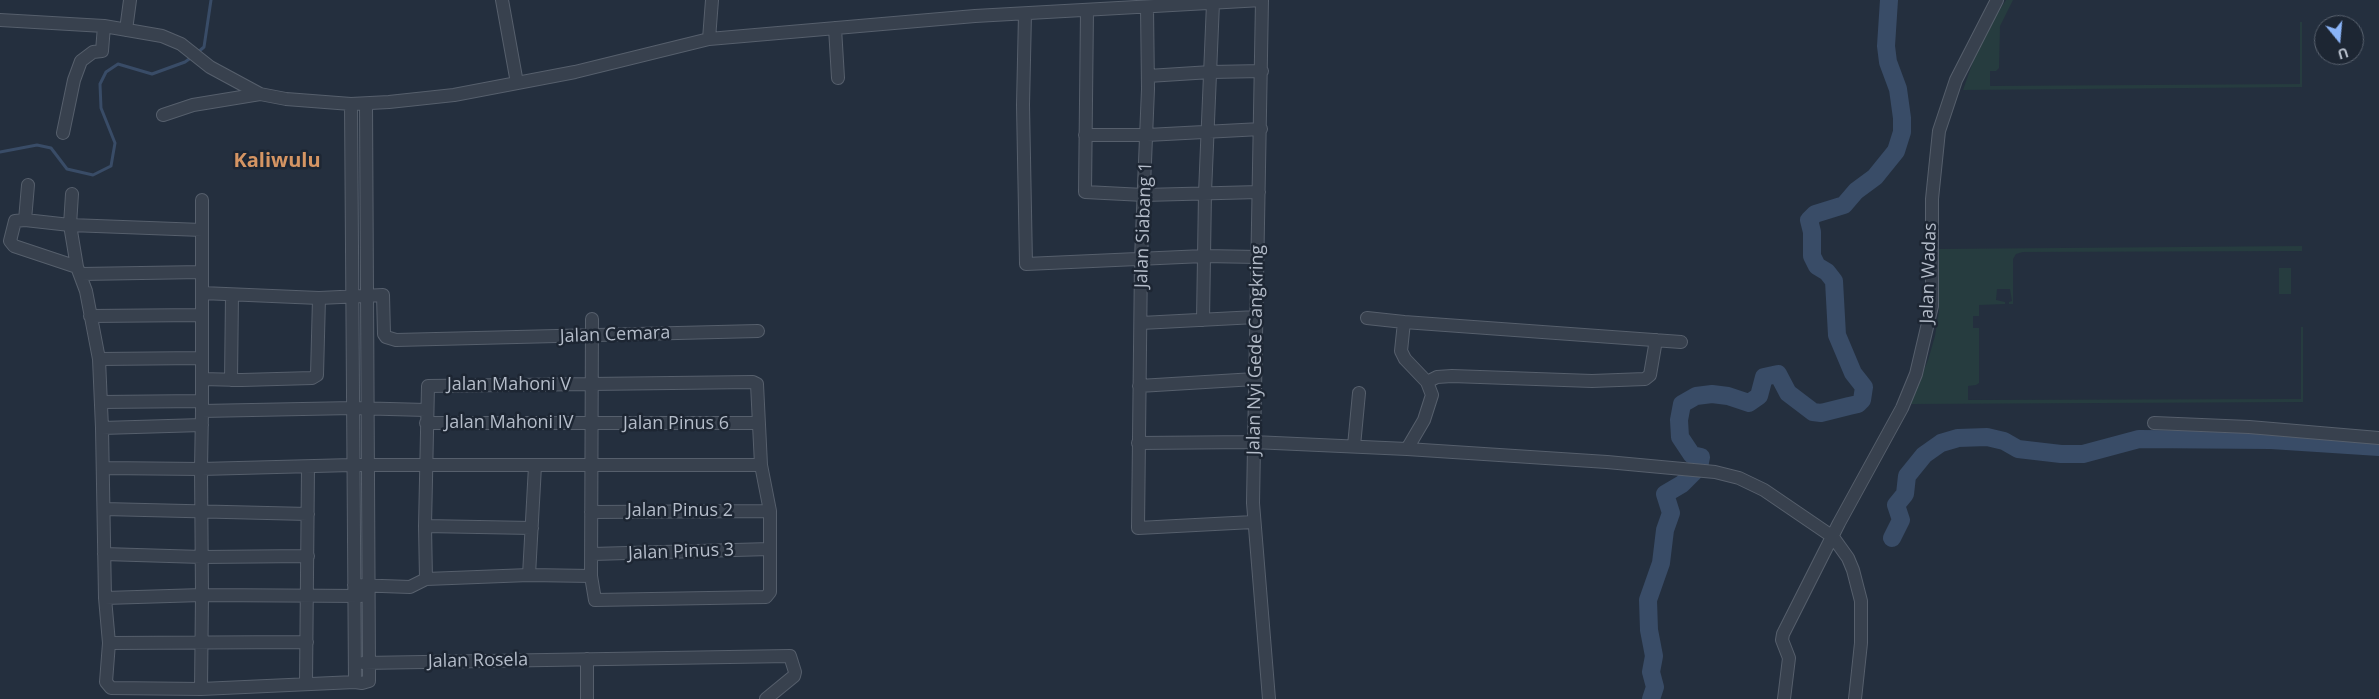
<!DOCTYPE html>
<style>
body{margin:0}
#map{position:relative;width:2379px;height:699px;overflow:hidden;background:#242f3e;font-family:"Open Sans",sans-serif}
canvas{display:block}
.north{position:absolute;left:2314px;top:15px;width:50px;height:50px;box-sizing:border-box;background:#1d2633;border:1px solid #59626f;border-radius:50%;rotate:163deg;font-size:14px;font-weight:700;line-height:20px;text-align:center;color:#b4bcc9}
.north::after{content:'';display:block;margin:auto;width:18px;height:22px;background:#8ab4f8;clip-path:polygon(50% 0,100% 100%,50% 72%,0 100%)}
</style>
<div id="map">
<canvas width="2379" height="699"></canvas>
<div class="north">U</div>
</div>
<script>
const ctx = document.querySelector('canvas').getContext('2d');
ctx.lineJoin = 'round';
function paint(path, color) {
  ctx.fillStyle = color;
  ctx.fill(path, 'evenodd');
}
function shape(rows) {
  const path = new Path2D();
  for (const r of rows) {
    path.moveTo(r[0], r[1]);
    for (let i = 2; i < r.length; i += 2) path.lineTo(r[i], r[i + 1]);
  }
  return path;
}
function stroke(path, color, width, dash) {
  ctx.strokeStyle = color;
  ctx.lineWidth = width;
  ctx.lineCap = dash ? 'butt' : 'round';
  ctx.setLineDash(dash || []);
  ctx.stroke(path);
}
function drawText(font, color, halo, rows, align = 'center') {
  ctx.font = font + ' "Open Sans",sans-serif';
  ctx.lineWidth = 5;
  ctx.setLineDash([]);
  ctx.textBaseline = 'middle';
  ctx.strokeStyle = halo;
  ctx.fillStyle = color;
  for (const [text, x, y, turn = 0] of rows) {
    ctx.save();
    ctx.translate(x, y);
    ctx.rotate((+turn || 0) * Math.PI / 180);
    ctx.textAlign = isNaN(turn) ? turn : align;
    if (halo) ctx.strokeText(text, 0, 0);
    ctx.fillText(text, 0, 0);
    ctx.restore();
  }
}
const green = shape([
 [2006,0,2013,0,2000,26,1999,68,1996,71,1990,71,1990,86,2300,84,2300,22,2302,22,2302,87,1963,90,1981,39],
 [2302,246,2302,251,2023,252,2016,254,2013,259,2013,304,2009,304,2009,302,2012,301,2010,289,1997,289,1996,300,2005,302,2005,304,1979,305,1979,316,1973,316,1973,328,1979,328,1979,383,1976,385,1968,386,1968,400,2301,399,2301,327,2303,327,2303,402,1910,404,1928,360,1935,336,1939,311,1939,249],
 [2279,268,2291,268,2291,294,2279,294]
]);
const stream = shape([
 [197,53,204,47,211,0],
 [0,152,37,145,51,148,67,169,93,175,111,166,115,143,101,108,100,84,106,72,118,64,152,74,185,62,192,57]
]);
const river = shape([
 [1892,538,1901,520,1896,505,1905,494,1907,476,1924,455,1941,443,1958,438,1987,437,2004,441,2018,449,2061,454,2083,454,2139,439,2271,440,2379,447],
 [1651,699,1655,687,1651,672,1654,656,1649,630,1648,600,1661,563,1665,530,1671,513,1665,494,1682,484,1699,467,1701,457,1692,455,1680,437,1679,420,1682,404,1696,396,1712,394,1728,396,1749,403,1759,396,1764,377,1778,374,1788,393,1813,412,1821,413,1849,406,1858,404,1862,400,1864,387,1853,373,1837,335,1834,281,1827,272,1817,266,1812,256,1812,232,1809,220,1815,214,1844,205,1856,191,1875,177,1896,151,1902,132,1902,118,1898,89,1888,62,1886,46,1889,0]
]);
const minor = shape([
 [502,0,517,83],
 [1262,0,1253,503,1269,699],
 [1147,7,1148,89,1141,259,1138,528,1253,522],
 [1087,11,1085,192,1144,195,1259,192],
 [1025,14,1023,105,1026,264,1204,256,1258,257],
 [0,20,104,26,162,36,181,44,210,67,260,94,286,99,351,104,389,102,454,95,575,72,709,39,975,16,1262,0],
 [835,28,838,78],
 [126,30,130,0],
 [709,39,712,0],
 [1148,76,1211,72,1262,71],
 [351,104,355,682,362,683,369,681,369,663,366,104],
 [163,115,193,105,260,94],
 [63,133,74,80,81,61,93,52,102,51,104,26],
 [1085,135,1147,135,1261,129],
 [72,194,70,225,77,267,86,291,99,359,102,428,105,598,109,643,106,682,111,688,201,689],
 [202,200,202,411,353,408,426,410],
 [25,220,28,185],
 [77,267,14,246,10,241,15,221,25,220,70,225,202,230],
 [81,274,202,272],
 [202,293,319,298,383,295,384,334,386,337,396,340,758,331],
 [90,316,202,315],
 [1367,318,1404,322],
 [1203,320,1205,193,1213,3],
 [1141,323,1256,317],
 [99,359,202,358],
 [202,379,242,380,312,378,317,375,319,298],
 [231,380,232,295],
 [1427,382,1437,377,1452,376,1592,381,1645,379,1650,375,1656,340],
 [1139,386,1255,379],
 [101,402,202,401],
 [202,411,201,469,352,465,761,465],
 [426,423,759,423],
 [2154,423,2249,427,2379,438],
 [102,428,202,425],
 [1138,443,1253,442,1407,449,1607,462,1715,472,1739,478,1764,490,1833,537,1848,558,1853,570,1861,601,1861,643,1855,699],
 [1354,446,1359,393],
 [1407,449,1424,420,1432,395,1427,382,1405,359,1401,351,1404,322,1681,342],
 [103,468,201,469,202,595,105,598],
 [104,509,308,514],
 [591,512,770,511],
 [425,526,532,528],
 [104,554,202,557,308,556],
 [592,554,770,549],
 [529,575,535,466],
 [591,576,592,319],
 [354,585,410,587,426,579,529,575,591,576,595,600,766,597,770,592,770,511,761,465,757,384,753,382,428,386,425,526,426,579],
 [109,643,307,642],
 [363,663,790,656,795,672,794,676,766,699],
 [355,682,201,689,202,595,361,596],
 [306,683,308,468],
 [587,699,587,659],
 [1784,699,1789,658,1782,640,1783,634,1839,523,1902,408,1916,374,1932,306,1932,199,1939,131,1956,80,1997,0]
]);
const streetNames = [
 ["Jalan Siabang 1",1144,225,-88],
 ["Jalan Wadas",1929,273,-88],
 ["Jalan Cemara",615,335,-2],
 ["Jalan Nyi Gede Cangkring",1256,350,-89],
 ["Jalan Mahoni V",509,385],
 ["Jalan Mahoni IV",509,423],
 ["Jalan Pinus 6",676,424],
 ["Jalan Pinus 2",680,511],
 ["Jalan Pinus 3",681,552,-2],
 ["Jalan Rosela",478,661,-1]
];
const quarterNames = [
 ["Kaliwulu",277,161]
];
paint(green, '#263c3f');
stroke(stream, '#394c67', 3);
stroke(river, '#394c67', 18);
stroke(minor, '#565f6c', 14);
stroke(minor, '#38414e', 12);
drawText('18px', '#b4bcc9', '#1d2633', streetNames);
drawText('bold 20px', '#d59563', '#1d2633', quarterNames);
</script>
